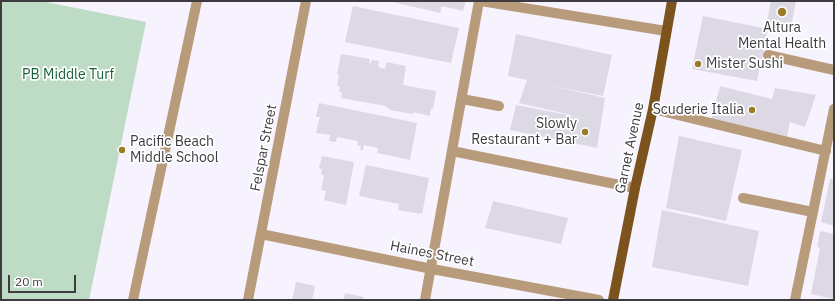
<!DOCTYPE html>
<style>
body{margin:0}
#map{position:relative;width:835px;height:301px;overflow:hidden;background:#f6f2fe;font-family:"IBM Plex Sans",sans-serif}
canvas{display:block}
.frame{position:absolute;inset:0;border:2px solid #3d3b40;pointer-events:none}
.scale{position:absolute;left:8px;top:275px;width:68px;height:18px;box-sizing:border-box;border:2px solid #3d3b40;border-top:0;padding-left:5px;font-size:12px;line-height:14px;white-space:nowrap;color:#3d3b40;-webkit-text-stroke:3px #fff;paint-order:stroke}
</style>
<div id="map">
<canvas width="835" height="301"></canvas>
<div class="frame"></div>
<div class="scale">20 m</div>
</div>
<script>
const ctx = document.querySelector('canvas').getContext('2d');
ctx.lineJoin = 'round';
function paint(path, color) {
  ctx.fillStyle = color;
  ctx.fill(path, 'evenodd');
}
function shape(rows) {
  const path = new Path2D();
  for (const r of rows) {
    path.moveTo(r[0], r[1]);
    for (let i = 2; i < r.length; i += 2) path.lineTo(r[i], r[i + 1]);
  }
  return path;
}
function stroke(path, color, width, dash) {
  ctx.strokeStyle = color;
  ctx.lineWidth = width;
  ctx.lineCap = dash ? 'butt' : 'round';
  ctx.setLineDash(dash || []);
  ctx.stroke(path);
}
function drawText(font, color, halo, rows, align = 'center') {
  ctx.font = font + ' "IBM Plex Sans",sans-serif';
  ctx.lineWidth = 3.5;
  ctx.setLineDash([]);
  ctx.textBaseline = 'middle';
  ctx.strokeStyle = halo;
  ctx.fillStyle = color;
  for (const [text, x, y, turn = 0] of rows) {
    ctx.save();
    ctx.translate(x, y);
    ctx.rotate((+turn || 0) * Math.PI / 180);
    ctx.textAlign = isNaN(turn) ? turn : align;
    if (halo) ctx.strokeText(text, 0, 0);
    ctx.fillText(text, 0, 0);
    ctx.restore();
  }
}
const green = shape([
 [1,1,41,1,146,22,89,300,1,300]
]);
const building = shape([
 [389,1,466,1,463,11,442,6,440,13],
 [771,1,796,1,790,32,766,27],
 [353,6,459,28,451,63,345,42],
 [703,16,768,29,757,81,692,69],
 [516,34,612,55,603,96,547,85,605,98,597,148,510,130,516,105,589,119,519,103,527,80,508,76],
 [341,54,370,59,369,63,371,63,372,60,379,61,378,67,385,69,386,62,406,66,403,85,436,91,433,109,431,109,430,116,413,112,413,114,389,110,389,108,386,108,386,106,341,98,342,93,339,92,340,86,337,86,339,75,337,75],
 [720,86,772,99,775,88,816,95,805,127,790,122,787,136,711,121],
 [319,103,417,123,410,160,377,153,378,148,364,145,363,150,360,150,361,146,357,145,358,141,337,137,336,142,329,141,330,135,316,133,320,117,316,117],
 [679,136,742,150,726,221,666,208],
 [322,156,354,162,346,205,324,200,326,191,321,190,324,175,321,175,322,169,319,168],
 [366,165,429,178,422,214,398,210,399,204,359,196],
 [830,179,834,179,834,226,821,222],
 [493,201,568,218,561,244,485,228],
 [662,210,759,231,748,286,652,267],
 [820,231,834,234,834,299,811,294,820,248,817,247],
 [296,282,315,286,312,300,292,300],
 [345,293,364,297,363,300,343,300]
]);
const minor = shape([
 [481,1,666,31],
 [768,55,834,70],
 [462,99,499,106],
 [653,109,826,151],
 [452,151,635,188],
 [743,198,813,212],
 [261,234,432,269,599,300],
 [133,300,197,1],
 [248,300,306,1],
 [425,300,479,1],
 [795,300,834,109]
]);
const major = shape([
 [613,300,635,188,653,109,672,1]
]);
const markers = [
 [782,12,5,"#997c25"],
 [698,64,4,"#997c25"],
 [752,110,4,"#997c25"],
 [585,132,4,"#997c25"],
 [122,150,4,"#997c25"]
];
const poiNames = [
 ["Altura",782,28,"center"],
 ["Mental Health",782,44,"center"],
 ["Mister Sushi",706,64],
 ["Scuderie Italia",744,110,"right"],
 ["Slowly",577,124,"right"],
 ["Restaurant + Bar",577,140,"right"],
 ["Pacific Beach",130,142],
 ["Middle School",130,158]
];
const parkNames = [
 ["PB Middle Turf",68,75]
];
const streetNames = [
 ["Felspar Street",264,148,-79],
 ["Garnet Avenue",630,148,-78],
 ["Haines Street",432,254,11]
];
paint(green, '#bddbc5');
paint(building, '#dcd8e4');
stroke(minor, '#b89b7a', 10);
stroke(major, '#7c531d', 10);
for (const [x, y, r, color] of markers) {
  const dot = new Path2D();
  dot.arc(x, y, r, 0, 2 * Math.PI);
  ctx.fillStyle = color;
  ctx.fill(dot);
  stroke(dot, '#fff', 1.5);
}
drawText('14px', '#3d3b40', '#fff', poiNames, 'left');
drawText('14px', '#166036', '#fff', parkNames);
drawText('14px', '#3d3b40', '#fff', streetNames);
</script>
